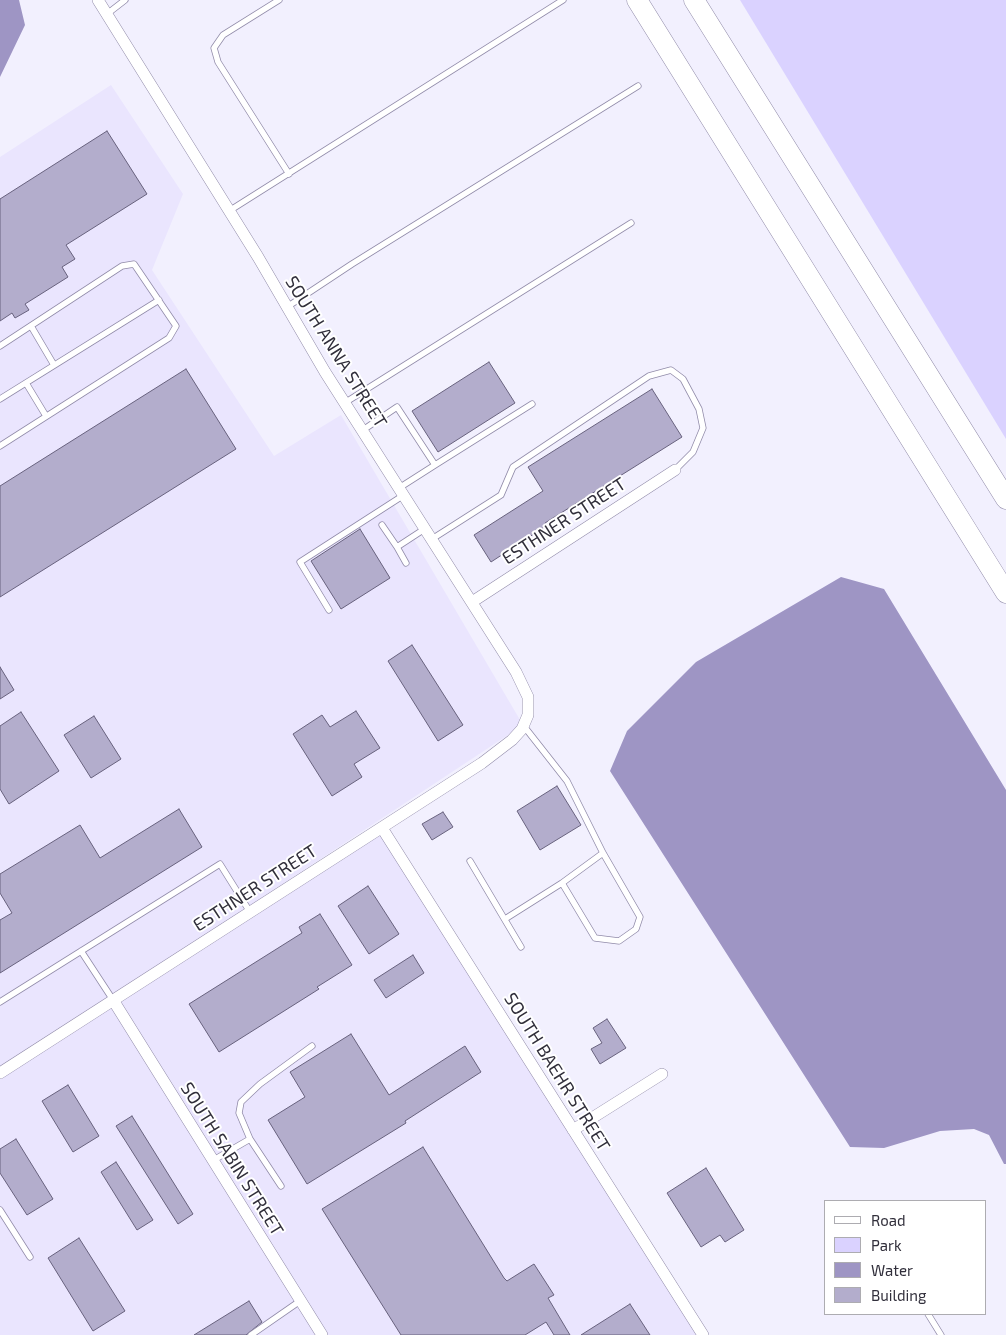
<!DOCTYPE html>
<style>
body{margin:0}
#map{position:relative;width:1006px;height:1335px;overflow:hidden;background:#f2f0fe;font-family:"Exo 2",sans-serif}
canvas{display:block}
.legend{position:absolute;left:824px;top:1200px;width:162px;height:115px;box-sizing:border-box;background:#fff;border:1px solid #adacb1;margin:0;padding:6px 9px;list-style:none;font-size:15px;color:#312f3b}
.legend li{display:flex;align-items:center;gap:10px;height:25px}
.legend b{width:25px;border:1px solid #adacb1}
</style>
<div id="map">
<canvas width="1006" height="1335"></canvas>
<ul class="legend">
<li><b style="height:6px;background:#fff"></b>Road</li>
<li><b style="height:14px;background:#dad2ff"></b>Park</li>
<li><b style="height:14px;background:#9e95c4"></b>Water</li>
<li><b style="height:14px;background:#b3adcc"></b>Building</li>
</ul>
</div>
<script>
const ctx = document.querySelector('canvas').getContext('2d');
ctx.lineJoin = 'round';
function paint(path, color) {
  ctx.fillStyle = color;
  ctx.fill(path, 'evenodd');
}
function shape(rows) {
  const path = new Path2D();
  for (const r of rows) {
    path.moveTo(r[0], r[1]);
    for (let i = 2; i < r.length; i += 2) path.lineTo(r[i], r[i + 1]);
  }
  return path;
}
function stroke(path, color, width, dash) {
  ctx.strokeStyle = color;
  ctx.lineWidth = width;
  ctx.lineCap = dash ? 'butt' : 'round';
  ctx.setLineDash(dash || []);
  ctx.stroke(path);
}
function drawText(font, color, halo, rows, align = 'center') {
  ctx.font = font + ' "Exo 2",sans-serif';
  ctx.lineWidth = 4;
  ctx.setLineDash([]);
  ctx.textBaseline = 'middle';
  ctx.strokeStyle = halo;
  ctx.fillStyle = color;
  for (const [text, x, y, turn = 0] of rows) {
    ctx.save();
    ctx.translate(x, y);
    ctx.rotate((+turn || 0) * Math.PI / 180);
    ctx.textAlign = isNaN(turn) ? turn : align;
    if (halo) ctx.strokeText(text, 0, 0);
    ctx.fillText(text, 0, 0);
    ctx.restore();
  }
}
const built = shape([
 [111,85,183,194,152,270,274,456,341,415,523,725,0,1071,0,157],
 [382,828,699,1335,0,1335,0,1072]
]);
const green = shape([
 [740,0,1006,0,1006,439]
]);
const water = shape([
 [0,0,19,0,25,25,0,77],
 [841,577,884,589,1006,790,1006,1164,1004,1164,989,1135,974,1129,940,1131,884,1148,850,1147,610,771,627,731,696,662]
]);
const building = shape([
 [107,131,147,194,66,245,75,259,62,267,68,277,25,304,29,310,15,318,12,313,0,321,0,199,107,131],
 [489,362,515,403,438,452,412,411,489,362],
 [186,369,236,449,0,597,0,486,186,369],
 [652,389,682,437,545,523,546,526,491,562,474,535,543,491,528,467,652,389],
 [360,529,390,578,341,609,311,561,360,529],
 [412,645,463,725,438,741,388,661,412,645],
 [0,667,14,690,0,699,0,667],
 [356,711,380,748,354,764,362,777,332,796,293,734,322,715,330,727,356,711],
 [21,712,59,771,9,804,0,789,0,726,21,712],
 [94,716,121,759,91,778,64,735,94,716],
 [557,786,581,825,540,850,517,811,557,786],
 [179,809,202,847,0,973,0,920,12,913,0,893,0,874,80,825,100,858,179,809],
 [443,812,453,827,432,840,422,824,443,812],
 [368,886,399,934,369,954,338,906,368,886],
 [320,914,352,965,317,987,319,989,219,1052,189,1004,302,933,299,927,320,914],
 [413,955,424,973,386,998,374,980,413,955],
 [607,1019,626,1048,600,1064,591,1049,602,1043,593,1028,607,1019],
 [351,1034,389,1095,465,1046,481,1072,405,1121,406,1123,307,1184,268,1120,305,1097,290,1072,351,1034],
 [68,1085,99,1136,73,1152,42,1101,68,1085],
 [132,1116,193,1214,178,1224,116,1126,132,1116],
 [16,1139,53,1199,27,1215,0,1173,0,1149,16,1139],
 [423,1147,504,1278,507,1281,534,1264,554,1295,548,1298,570,1335,554,1335,546,1322,525,1335,401,1335,322,1209,423,1147],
 [116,1162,153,1220,137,1230,101,1172,116,1162],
 [706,1168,744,1230,725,1242,720,1235,701,1247,667,1193,706,1168],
 [79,1238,125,1311,93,1331,48,1258,79,1238],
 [249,1301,262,1322,246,1335,194,1335,249,1301],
 [630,1304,650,1335,581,1335,630,1304]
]);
const service = shape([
 [279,0,223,35,214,48,218,62,289,174],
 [107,14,125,0],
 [229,211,563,0],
 [287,307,352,264,638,86],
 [31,326,54,365],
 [0,346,122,266,134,264,176,326,169,338,0,446],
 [26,383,46,416],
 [0,399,159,300],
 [346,402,631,223],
 [363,430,397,407,435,465,399,488],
 [435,465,532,404],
 [382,525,397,547],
 [432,539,501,495,513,467,649,376,671,370,683,379,699,409,703,428,693,452,675,470],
 [406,563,397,547,426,528],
 [329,610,300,562,404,495],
 [523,725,567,781,603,853,640,917,636,929,619,941,595,938,562,883,603,853],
 [470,861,521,947],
 [505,919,562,883],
 [81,951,113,1000],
 [0,1002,220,864,250,912],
 [250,1139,239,1113,241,1102,260,1084,312,1046],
 [212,1161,250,1139,281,1186],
 [0,1210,30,1257],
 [928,1314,941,1335],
 [251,1335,300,1301]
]);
const minor = shape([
 [472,602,675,470],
 [382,828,703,1335],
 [113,1000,322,1335],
 [0,1073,482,763,512,740,522,729,528,715,528,697,516,672,325,372,258,257,98,0],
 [573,1130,662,1074]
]);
const motorway = shape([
 [637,0,1006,593],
 [694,0,1006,499]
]);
const streetNames = [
 ["SOUTH ANNA STREET",336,352,58],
 ["ESTHNER STREET",564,521,-33],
 ["ESTHNER STREET",255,888,-33],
 ["SOUTH BAEHR STREET",557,1072,58],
 ["SOUTH SABIN STREET",232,1159,58]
];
paint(built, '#eae5fe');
paint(green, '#dad2ff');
paint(water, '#9e95c4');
paint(building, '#b3adcc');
stroke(building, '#68627e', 1);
stroke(service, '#918ba9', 7);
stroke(minor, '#918ba9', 12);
stroke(motorway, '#918ba9', 21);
stroke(service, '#fff', 5.5);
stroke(minor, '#fff', 11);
stroke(motorway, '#fff', 20);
drawText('18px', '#312f3b', '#fff', streetNames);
</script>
